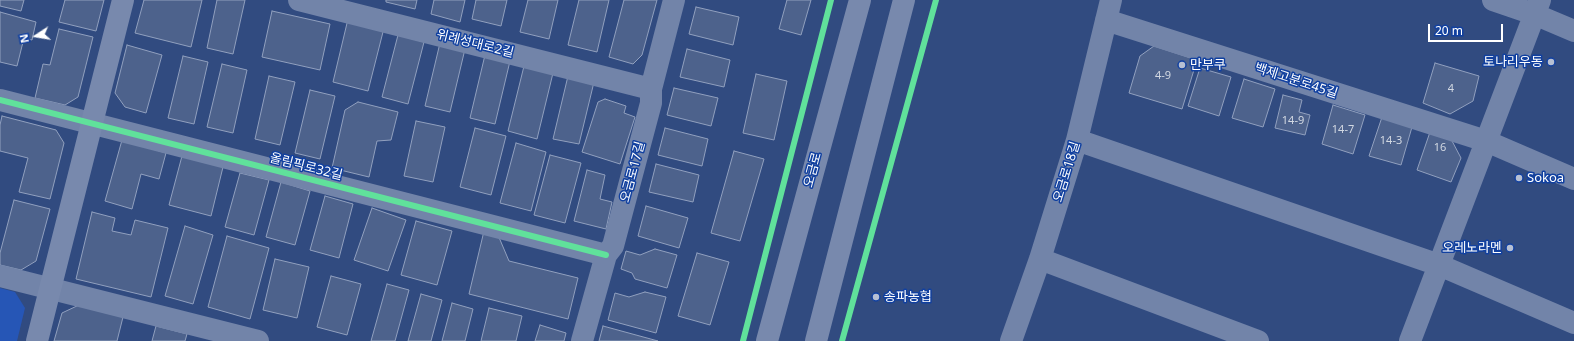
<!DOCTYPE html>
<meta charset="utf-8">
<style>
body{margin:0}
#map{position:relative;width:1574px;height:341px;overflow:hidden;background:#314b80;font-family:"Noto Sans",sans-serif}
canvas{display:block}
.north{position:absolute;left:16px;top:16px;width:40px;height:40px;-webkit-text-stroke:3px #1140a0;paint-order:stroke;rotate:258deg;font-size:11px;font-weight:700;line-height:16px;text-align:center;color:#fff}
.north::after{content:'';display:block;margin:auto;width:14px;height:18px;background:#fff;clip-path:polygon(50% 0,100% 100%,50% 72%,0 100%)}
.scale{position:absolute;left:1428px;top:24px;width:75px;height:18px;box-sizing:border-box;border:2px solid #fff;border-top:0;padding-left:5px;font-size:12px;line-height:14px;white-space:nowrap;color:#fff;-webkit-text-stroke:3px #1140a0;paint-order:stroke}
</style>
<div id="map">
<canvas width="1574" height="341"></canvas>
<div class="north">N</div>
<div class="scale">20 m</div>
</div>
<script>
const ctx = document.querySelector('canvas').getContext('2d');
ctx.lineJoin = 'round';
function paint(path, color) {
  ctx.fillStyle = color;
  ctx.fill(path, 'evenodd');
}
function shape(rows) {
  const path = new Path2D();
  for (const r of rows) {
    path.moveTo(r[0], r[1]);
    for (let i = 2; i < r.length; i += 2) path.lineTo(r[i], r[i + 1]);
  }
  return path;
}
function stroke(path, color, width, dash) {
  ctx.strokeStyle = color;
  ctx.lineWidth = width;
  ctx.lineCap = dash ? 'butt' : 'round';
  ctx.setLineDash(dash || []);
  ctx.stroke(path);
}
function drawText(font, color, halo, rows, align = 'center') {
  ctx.font = font + ' "Noto Sans","Noto Sans KR",sans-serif';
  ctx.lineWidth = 3;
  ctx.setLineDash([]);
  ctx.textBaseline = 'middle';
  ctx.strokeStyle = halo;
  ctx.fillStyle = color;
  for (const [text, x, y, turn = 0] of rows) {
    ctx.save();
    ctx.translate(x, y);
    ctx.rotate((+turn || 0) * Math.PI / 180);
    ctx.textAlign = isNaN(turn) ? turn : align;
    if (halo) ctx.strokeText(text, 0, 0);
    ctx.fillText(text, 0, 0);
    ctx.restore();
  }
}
const green = shape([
 [0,288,15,292,25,308,17,341,0,341]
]);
const building = shape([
 [0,0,24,0,21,11,0,6,0,0],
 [65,0,104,0,96,31,59,22,65,0],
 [144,0,202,0,191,47,135,33,144,0],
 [217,0,245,0,233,54,207,48,217,0],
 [386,0,417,0,415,9,386,2,386,0],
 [434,0,465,0,460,22,431,14,434,0],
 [476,0,507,0,501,26,472,19,476,0],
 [528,0,558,0,549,39,520,32,528,0],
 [579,0,609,0,597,52,568,45,579,0],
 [624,0,657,0,642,55,633,64,609,57,624,0],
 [787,0,811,0,801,35,779,29,787,0],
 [696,7,739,17,733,45,689,34,696,7],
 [272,11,330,24,320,70,262,57,272,11],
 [0,12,36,22,32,40,24,38,17,66,0,62,0,12],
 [348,19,384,28,368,91,333,82,348,19],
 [59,29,93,37,78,97,65,105,35,98,43,64,50,65,59,29],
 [398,35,424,42,408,104,382,97,398,35],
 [440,43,465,49,450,112,425,106,440,43],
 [127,45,162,55,146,113,125,107,115,93,127,45],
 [1154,46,1197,60,1182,109,1129,93,1140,56,1154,46],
 [687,49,730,60,724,87,680,77,687,49],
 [485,55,510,61,495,124,470,118,485,55],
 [183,56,208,62,194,124,168,118,183,56],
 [1435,63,1479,76,1473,101,1450,114,1423,103,1435,63],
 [222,64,247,70,233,133,207,127,222,64],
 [524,66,553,73,537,139,508,131,524,66],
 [1200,68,1231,77,1219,116,1188,106,1200,68],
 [756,74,787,81,774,140,743,133,756,74],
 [269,76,295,82,280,145,255,139,269,76],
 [568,76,594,82,579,144,553,139,568,76],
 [1244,79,1275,89,1263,127,1232,118,1244,79],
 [674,88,718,98,711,126,667,115,674,88],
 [310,90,335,96,320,159,295,153,310,90],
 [1283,95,1302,100,1299,112,1310,115,1305,135,1275,128,1283,95],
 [605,99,626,106,624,113,635,117,620,164,582,152,598,102,605,99],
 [358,102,398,112,391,140,377,141,369,177,332,168,345,110,358,102],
 [1333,105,1365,115,1353,154,1322,144,1333,105],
 [2,116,56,130,64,143,50,199,19,192,28,158,0,151,0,125,2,116],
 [1382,117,1412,127,1401,165,1369,156,1382,117],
 [416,121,445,127,433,182,404,176,416,121],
 [475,128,506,136,491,195,460,187,475,128],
 [665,128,708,139,702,166,658,155,665,128],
 [1430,132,1451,139,1461,158,1451,182,1417,170,1430,132],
 [122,140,166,153,159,179,141,174,132,209,105,201,122,140],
 [516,143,546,152,531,211,500,203,516,143],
 [734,151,764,159,740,241,711,233,734,151],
 [550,155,581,163,565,223,534,215,550,155],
 [182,156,223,167,211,216,169,205,182,156],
 [656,164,699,175,693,202,649,192,656,164],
 [587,170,605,175,600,199,612,202,606,229,574,221,587,170],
 [240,173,269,180,254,235,225,227,240,173],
 [281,182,310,191,295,245,266,237,281,182],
 [325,196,353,204,339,258,310,250,325,196],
 [14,200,50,209,36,261,21,270,0,265,0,253,14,200],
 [646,206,688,218,679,248,638,236,646,206],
 [372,208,406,220,388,271,354,260,372,208],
 [92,212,115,218,112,231,131,235,135,220,168,228,151,297,76,279,92,212],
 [416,221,452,231,437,285,401,275,416,221],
 [185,226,213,235,193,304,165,296,185,226],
 [484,231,498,235,509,261,578,278,568,319,469,294,484,231],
 [227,236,269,248,250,319,208,307,227,236],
 [655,249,677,255,667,288,635,279,632,273,621,269,626,251,640,255,655,249],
 [697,253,729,262,710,325,678,316,697,253],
 [275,259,309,267,297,318,263,310,275,259],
 [331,276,361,284,347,335,317,327,331,276],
 [387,284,409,290,395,341,371,341,387,284],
 [645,292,666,297,656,333,608,320,615,293,629,297,645,292],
 [421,294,442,300,431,341,408,341,421,294],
 [452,303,473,309,465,341,442,341,452,303],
 [79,305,123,317,117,341,54,341,62,313,79,305],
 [489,308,522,316,516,341,481,341,489,308],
 [540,325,566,333,564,341,535,341,540,325],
 [156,326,187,334,185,341,152,341,156,326],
 [603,326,658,341,599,341,603,326]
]);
const street = shape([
 [299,0,651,89],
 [1493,0,1534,14,1574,31],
 [1106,20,1486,141,1574,179],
 [0,100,606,255],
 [1077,140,1439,265,1574,323],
 [1040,259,1258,341],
 [0,276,258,341],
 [582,341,606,255,613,246,651,103,651,89,674,0],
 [1011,341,1040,259,1077,140,1111,0],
 [1410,341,1540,0]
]);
const secondary = shape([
 [37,341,123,0],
 [767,341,860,0],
 [816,341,904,0]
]);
const cycleway = shape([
 [0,100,606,255],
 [743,341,831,0],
 [842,341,936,0]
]);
const markers = [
 [1551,62,4,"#b7c0d3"],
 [1182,65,4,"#b7c0d3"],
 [1519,178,4,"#b7c0d3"],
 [1510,248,4,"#b7c0d3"],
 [876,297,4,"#b7c0d3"]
];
const numberNames = [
 ["4-9",1163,76],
 ["4",1451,89],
 ["14-9",1293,121],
 ["14-7",1343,130],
 ["14-3",1391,141],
 ["16",1440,148]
];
const streetNames = [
 ["위례성대로2길",475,44,14],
 ["백제고분로45길",1296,81,18],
 ["올림픽로32길",306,167,14],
 ["오금로",813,170,-75],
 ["오금로17길",633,172,-75],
 ["오금로18길",1067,172,-73]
];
const poiNames = [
 ["토나리우동",1543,62,"right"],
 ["만부쿠",1190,65],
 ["Sokoa",1527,178],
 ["오레노라멘",1502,248,"right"],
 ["송파농협",884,297]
];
paint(green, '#2656b6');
paint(building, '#4d628c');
stroke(building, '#91a0be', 1);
stroke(street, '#7284a9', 22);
stroke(secondary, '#7889ad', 22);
stroke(cycleway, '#60e19b', 6);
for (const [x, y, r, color] of markers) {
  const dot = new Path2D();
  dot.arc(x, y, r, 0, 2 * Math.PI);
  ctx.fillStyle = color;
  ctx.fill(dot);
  stroke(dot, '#1140a0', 1.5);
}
drawText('11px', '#d2d8e2', null, numberNames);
drawText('13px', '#fff', '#1140a0', streetNames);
drawText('13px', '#fff', '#1140a0', poiNames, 'left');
</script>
